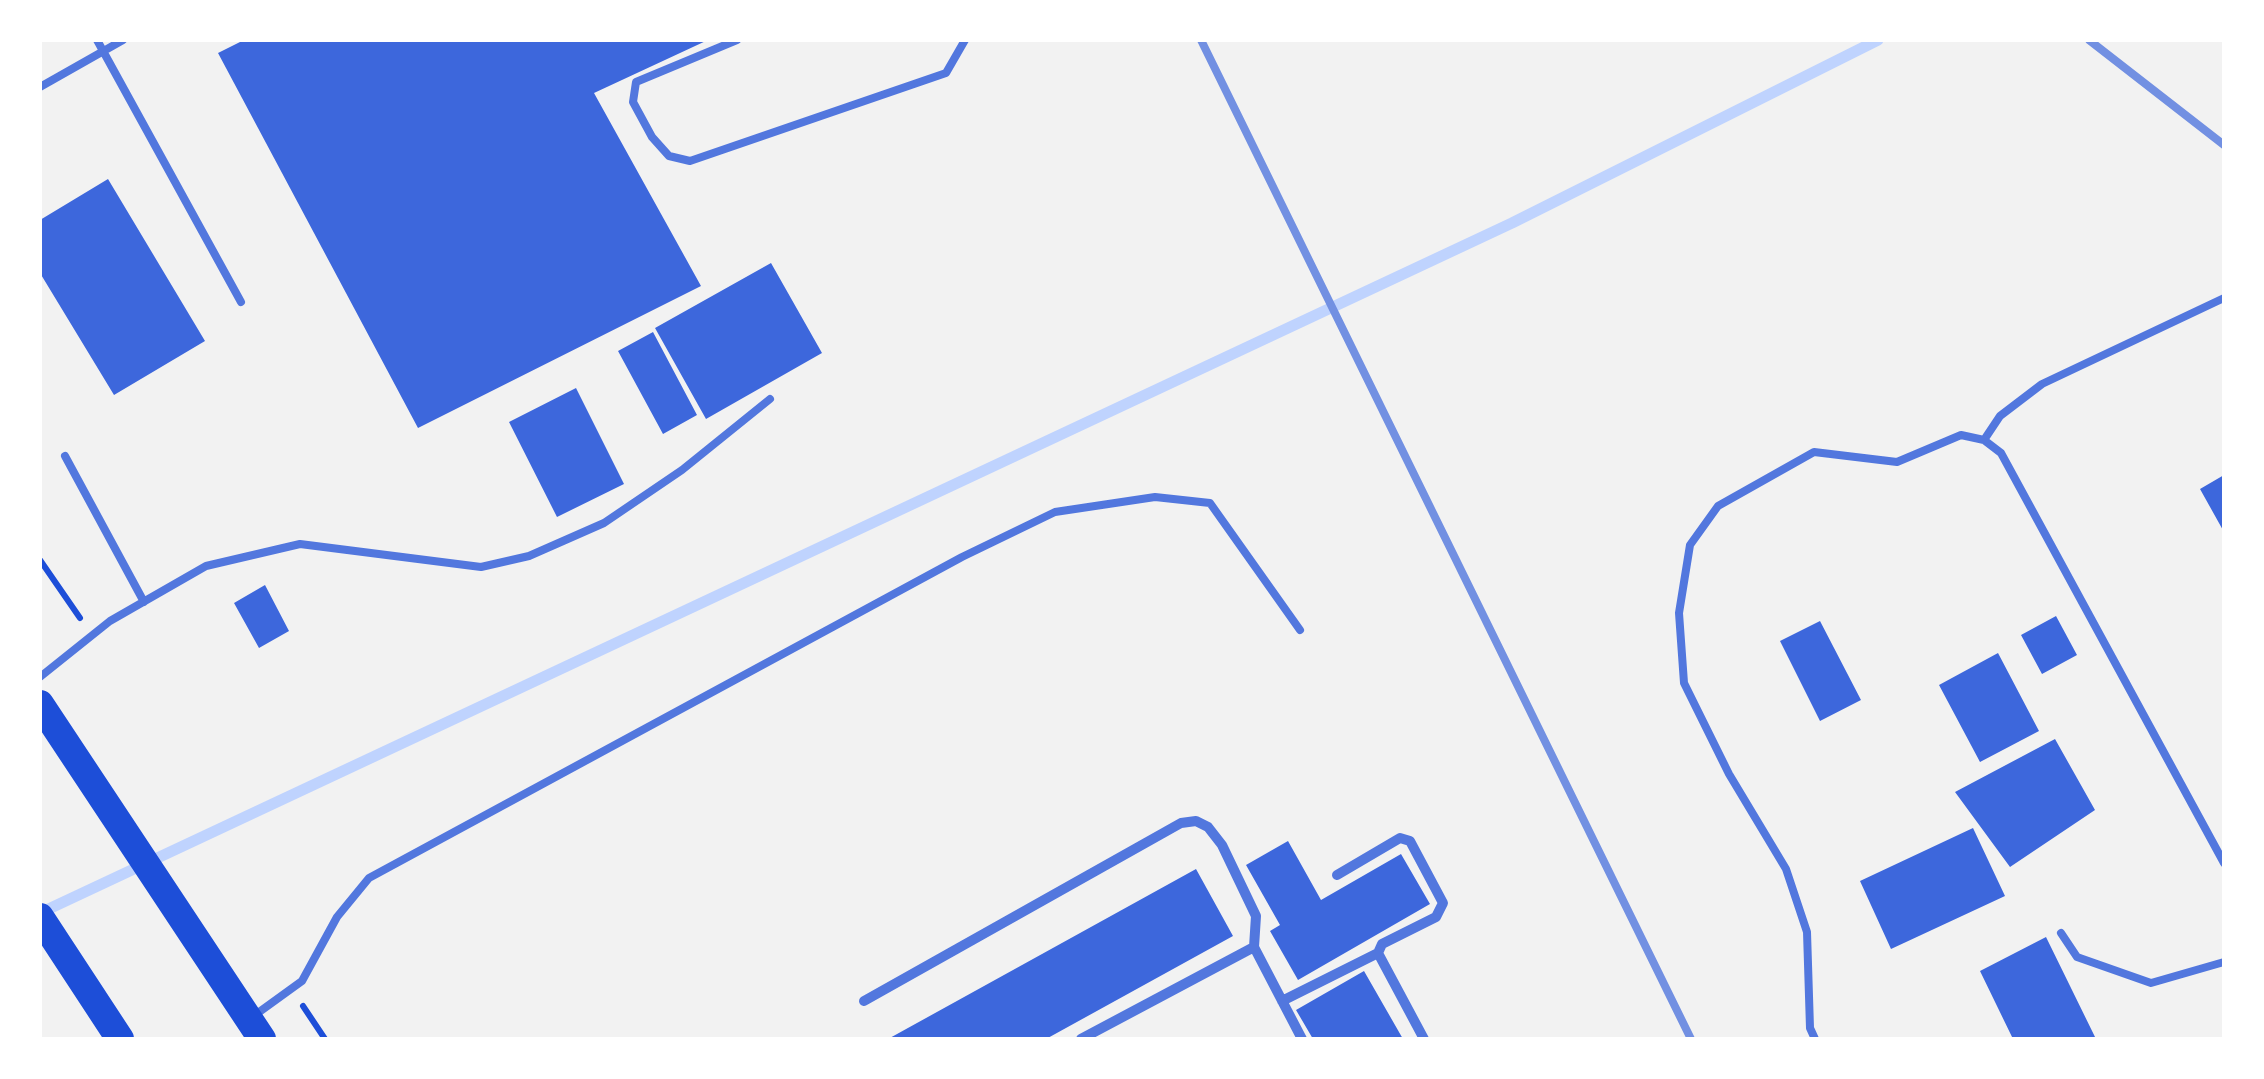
<!DOCTYPE html>
<style>
body{margin:0}
#map{position:relative;width:2264px;height:1079px;overflow:hidden;background:#f2f2f2;font-family:"Open Sans",sans-serif}
canvas{display:block}
.frame{position:absolute;inset:0;border:42px solid #fff;pointer-events:none}
</style>
<div id="map">
<canvas width="2264" height="1079"></canvas>
<div class="frame"></div>
</div>
<script>
const ctx = document.querySelector('canvas').getContext('2d');
ctx.lineJoin = 'round';
function shape(rows) {
  const path = new Path2D();
  for (const r of rows) {
    path.moveTo(r[0], r[1]);
    for (let i = 2; i < r.length; i += 2) path.lineTo(r[i], r[i + 1]);
  }
  return path;
}
function stroke(path, color, width, dash) {
  ctx.strokeStyle = color;
  ctx.lineWidth = width;
  ctx.lineCap = dash ? 'butt' : 'round';
  ctx.setLineDash(dash || []);
  ctx.stroke(path);
}
function paint(path, color) {
  ctx.fillStyle = color;
  ctx.fill(path, 'evenodd');
}
const stream = shape([
 [40,913,1512,223,1878,40]
]);
const building = shape([
 [244,40,708,40,594,93,701,286,418,428,218,53],
 [108,179,205,341,114,395,40,273,40,220],
 [771,263,822,353,706,419,655,328],
 [653,332,697,415,663,434,618,351],
 [576,388,624,484,557,517,509,422],
 [2224,475,2224,532,2200,489],
 [265,585,289,631,259,648,234,603],
 [2056,616,2077,655,2042,674,2021,635],
 [1820,621,1861,700,1820,721,1780,641],
 [1998,653,2039,731,1980,762,1939,685],
 [2055,739,2095,810,2010,867,1955,792],
 [1973,828,2005,896,1891,949,1860,881],
 [1288,841,1321,900,1401,854,1430,904,1298,980,1270,931,1280,925,1246,865],
 [1196,869,1233,936,1046,1039,888,1039],
 [2046,937,2096,1039,2013,1039,1980,971],
 [1364,971,1403,1039,1313,1039,1296,1010]
]);
const path = shape([
 [40,560,80,618],
 [303,1006,325,1039]
]);
const service = shape([
 [97,40,241,302],
 [737,40,636,82,633,102,652,137,669,156,690,161,946,73,965,40],
 [40,87,123,40],
 [1984,440,2000,416,2042,384,2224,298],
 [65,456,144,602],
 [40,677,110,621,206,566,300,544,481,567,529,556,604,523,682,470,770,399],
 [2061,933,2077,957,2151,983,2224,962],
 [255,1015,302,981,337,917,369,878,962,557,1055,512,1155,497,1210,503,1300,630],
 [1815,1039,1810,1028,1807,932,1786,869,1729,774,1684,683,1679,613,1690,545,1718,506,1814,452,1897,462,1961,435,1984,440,2001,453,2224,863]
]);
const minor = shape([
 [1337,875,1400,838,1410,841,1443,903,1436,917,1382,944,1378,953,1424,1039],
 [864,1001,1181,823,1196,821,1208,827,1222,845,1256,916,1254,947],
 [1282,1001,1378,953],
 [1081,1039,1254,947,1302,1039]
]);
const trunk = shape([
 [40,704,262,1039],
 [40,917,120,1039]
]);
const rail = shape([
 [1201,40,1691,1039],
 [2089,40,2224,145]
]);
stroke(stream, '#bfd3fe', 11);
paint(building, '#3d67dc');
stroke(path, '#1d4ed8', 6);
stroke(service, '#5277de', 8);
stroke(minor, '#5277de', 10);
stroke(trunk, '#1d4ed8', 28);
stroke(rail, '#7290e2', 8);
</script>
